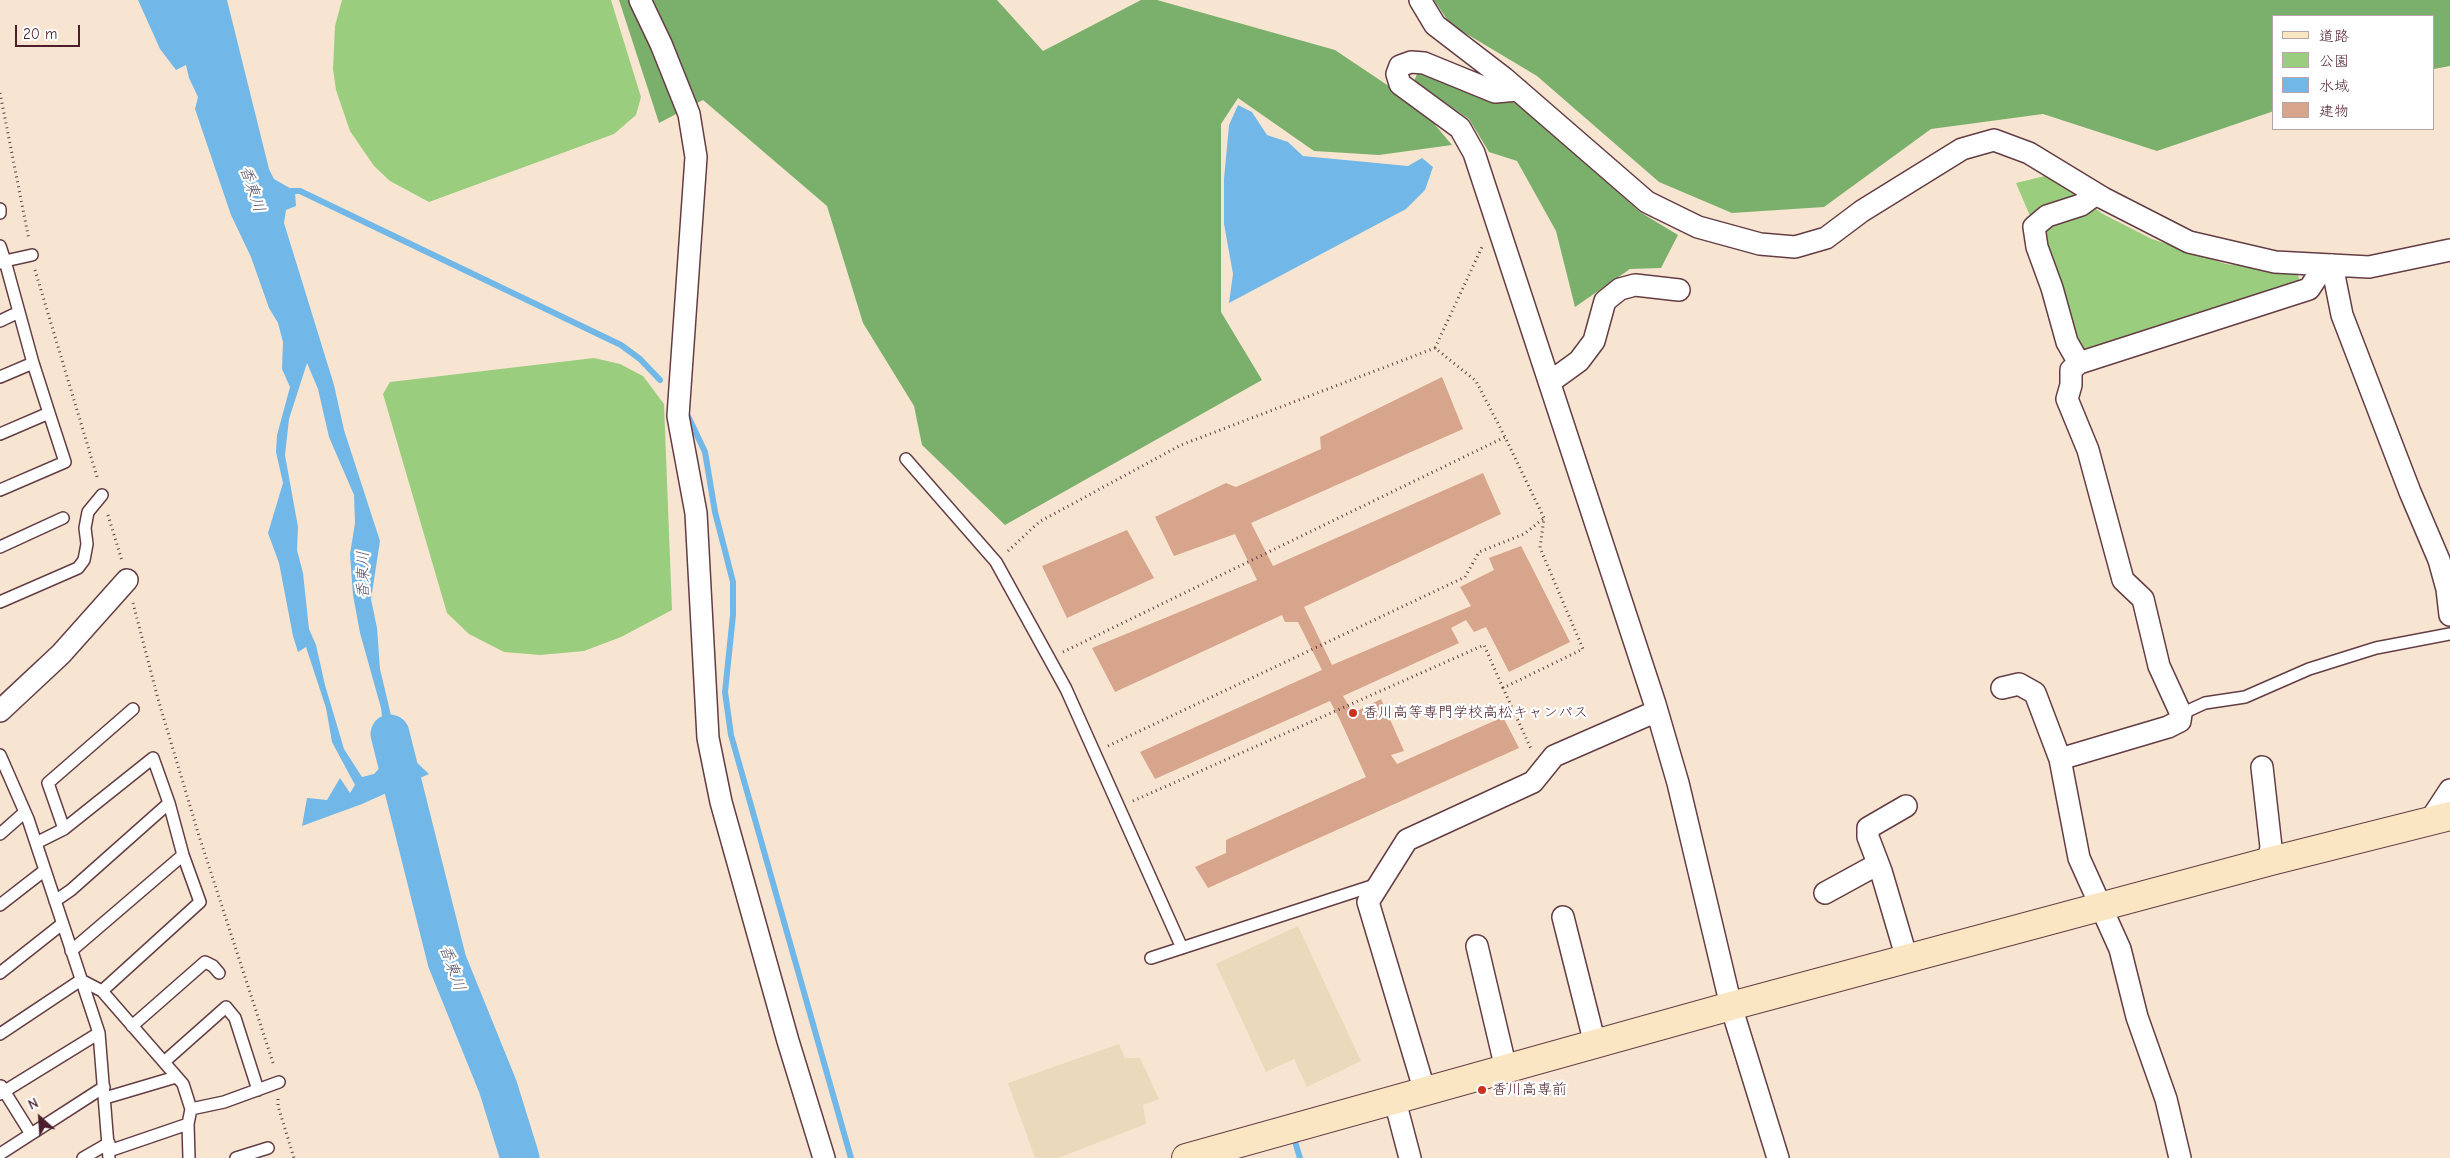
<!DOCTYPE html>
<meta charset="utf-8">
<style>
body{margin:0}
#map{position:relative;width:2450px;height:1158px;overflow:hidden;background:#f8e5d1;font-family:"Comic Neue","Klee One",sans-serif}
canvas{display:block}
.legend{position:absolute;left:2272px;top:15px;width:162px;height:115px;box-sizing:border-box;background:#fff;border:1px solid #b7a5aa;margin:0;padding:6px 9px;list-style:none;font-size:15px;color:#4a1f2b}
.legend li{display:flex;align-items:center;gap:10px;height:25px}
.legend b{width:25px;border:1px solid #b7a5aa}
.north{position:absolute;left:15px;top:1093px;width:50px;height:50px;-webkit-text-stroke:4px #fff;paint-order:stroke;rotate:334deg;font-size:14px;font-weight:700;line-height:20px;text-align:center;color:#4a1f2b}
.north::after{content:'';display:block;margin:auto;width:18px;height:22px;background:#4a1f2b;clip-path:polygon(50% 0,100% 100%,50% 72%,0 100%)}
.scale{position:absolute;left:15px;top:25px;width:65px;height:22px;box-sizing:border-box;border:2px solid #4a1f2b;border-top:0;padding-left:6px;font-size:15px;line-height:18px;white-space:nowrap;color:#4a1f2b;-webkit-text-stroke:4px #fff;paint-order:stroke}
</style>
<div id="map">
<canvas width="2450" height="1158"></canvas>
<ul class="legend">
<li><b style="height:6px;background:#fbe6c4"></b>道路</li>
<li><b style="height:14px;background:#9acd7d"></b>公園</li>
<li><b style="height:14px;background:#71b8e8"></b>水域</li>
<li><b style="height:14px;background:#d7a48c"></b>建物</li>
</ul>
<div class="north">N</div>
<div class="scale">20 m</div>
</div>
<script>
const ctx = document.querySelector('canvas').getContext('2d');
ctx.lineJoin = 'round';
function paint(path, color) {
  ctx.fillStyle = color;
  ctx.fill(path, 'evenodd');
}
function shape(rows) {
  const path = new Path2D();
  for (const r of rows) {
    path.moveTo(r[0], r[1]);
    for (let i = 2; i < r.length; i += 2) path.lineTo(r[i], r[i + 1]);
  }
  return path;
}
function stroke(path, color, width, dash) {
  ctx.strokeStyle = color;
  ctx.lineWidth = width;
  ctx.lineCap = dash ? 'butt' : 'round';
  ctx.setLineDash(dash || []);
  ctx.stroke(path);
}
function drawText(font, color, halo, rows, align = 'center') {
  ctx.font = font + ' "Comic Neue","Klee One",sans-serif';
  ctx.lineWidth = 4.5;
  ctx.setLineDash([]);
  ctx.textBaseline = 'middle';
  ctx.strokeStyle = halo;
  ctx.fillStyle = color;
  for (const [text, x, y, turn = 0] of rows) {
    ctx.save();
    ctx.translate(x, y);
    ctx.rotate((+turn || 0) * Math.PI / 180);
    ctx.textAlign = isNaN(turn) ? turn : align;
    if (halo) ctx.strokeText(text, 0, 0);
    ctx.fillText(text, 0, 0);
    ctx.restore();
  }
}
const built = shape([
 [1298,926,1361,1061,1307,1087,1294,1059,1266,1072,1216,964],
 [1119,1044,1125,1058,1140,1058,1159,1099,1143,1105,1146,1124,1058,1158,1035,1158,1008,1083]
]);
const green = shape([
 [342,0,611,0,641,97,636,115,614,134,429,202,390,181,374,166,350,131,336,90,333,69,335,26],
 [2049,175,2103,214,2152,239,2226,264,2297,272,2301,284,2086,353,2072,342,2044,249,2016,183],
 [594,358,620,364,643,376,664,404,672,610,621,637,584,651,540,655,504,652,469,634,447,613,383,394,390,382]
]);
const forest = shape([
 [619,0,997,0,1043,51,1141,0,1157,0,1335,50,1420,107,1452,145,1379,155,1314,151,1238,98,1221,124,1221,312,1262,380,1005,525,922,445,914,406,863,323,827,206,703,100,659,123],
 [1434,0,2450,0,2450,66,2434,69,2434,16,2274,16,2274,111,2157,151,2043,114,1931,129,1824,207,1732,213,1659,182,1537,76,1450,24],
 [1418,72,1474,94,1520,104,1640,212,1678,235,1661,268,1630,269,1575,307,1556,231,1517,161,1489,152,1469,119,1414,81]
]);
const water = shape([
 [138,0,227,0,269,169,274,179,295,191,296,206,286,210,284,223,334,385,344,430,380,541,371,599,377,628,380,669,400,753,413,759,429,774,362,804,302,826,307,798,327,800,340,778,350,793,355,785,332,742,326,708,306,647,298,652,293,636,279,563,268,533,283,483,276,452,277,435,290,387,282,369,283,342,278,323,269,308,251,257,231,215,195,109,198,97,189,78,186,65,176,70,160,49],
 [307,363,318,389,329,437,354,495,355,523,350,554,353,595,360,633,381,708,385,740,385,762,374,774,362,777,344,749,325,685,316,645,309,629,303,573,297,550,298,527,285,455,289,419],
 [1238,105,1252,112,1267,135,1288,142,1303,156,1408,166,1422,158,1433,167,1425,190,1406,209,1229,303,1233,274,1224,224,1224,179,1229,125]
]);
const stream = shape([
 [288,191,300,191,621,345,640,359,660,380],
 [688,416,705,452,715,512,733,582,733,615,725,692,731,735,851,1158],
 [1293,1135,1300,1158]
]);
const river = shape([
 [390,734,447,961,498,1087,520,1158]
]);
const building = shape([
 [1442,377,1463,429,1251,523,1273,566,1483,473,1501,514,1304,607,1332,665,1471,606,1460,587,1494,570,1489,558,1521,546,1570,642,1509,672,1486,627,1474,632,1466,620,1451,628,1459,643,1343,696,1353,713,1381,699,1404,751,1391,755,1397,764,1503,717,1519,748,1208,888,1195,867,1226,853,1226,840,1366,777,1340,720,1330,701,1155,779,1140,752,1322,670,1298,622,1285,622,1282,615,1115,692,1092,648,1257,580,1235,534,1174,556,1155,517,1226,483,1236,487,1321,449,1320,437],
 [1127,530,1154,578,1067,618,1042,566]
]);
const path = shape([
 [0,93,29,240],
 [35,270,98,480],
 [1435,348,1482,247],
 [108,515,122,561],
 [1008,551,1039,522,1181,445,1435,348,1476,381,1505,437],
 [133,603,158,699,199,836,274,1066],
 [1063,652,1505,437,1544,518,1540,548,1583,649,1503,688,1532,751],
 [1108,746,1465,577,1479,552,1524,534,1543,519],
 [1133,801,1484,645,1503,688],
 [278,1099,278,1106,294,1158]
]);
const lane = shape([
 [0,209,0,213],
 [0,246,5,261,0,263],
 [0,321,19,312,5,261,32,255],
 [0,377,33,363,19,312],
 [0,434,49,413,33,363],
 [906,459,996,562,1066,689,1182,948],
 [0,490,65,462,49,413],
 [0,547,63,518],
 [0,602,78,568,84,560,87,544,85,528,88,512,102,495],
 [2181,714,2205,703,2245,697,2309,669,2376,648,2450,634],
 [0,755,28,819,99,1033,109,1158],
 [0,834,25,812],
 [36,843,64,829,48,783,133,709],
 [55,901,71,890,169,803,153,758,64,829],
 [0,905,45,870],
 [71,951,183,855],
 [1151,958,1378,884],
 [0,973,62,924],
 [102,991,200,902,183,855,169,803],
 [132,1026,205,962,213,966,219,973],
 [0,1034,81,980,102,991,183,1084,191,1109,188,1124,189,1158],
 [164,1062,226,1007,235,1018,258,1090],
 [1,1086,31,1134],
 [0,1094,99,1033],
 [105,1098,176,1077],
 [191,1109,224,1102,279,1082],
 [109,1151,188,1124],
 [0,1154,104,1087],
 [83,1158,109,1143],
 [236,1158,268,1148]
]);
const street = shape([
 [640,0,661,44,689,114,696,157,678,416,696,513,708,738,721,802,788,1041,824,1158],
 [1420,0,1435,25,1504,78,1647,202,1698,227,1760,244,1795,247,1826,238,1862,211,1962,149,1994,140,2029,153,2103,198,2189,242,2275,262,2369,267,2450,250],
 [1518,90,1495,92,1424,63,1411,62,1400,66,1397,74,1400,84,1460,128,1474,153,1655,704,1678,783,1731,1006,1778,1158],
 [2332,265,2342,315,2410,492,2439,560,2447,589,2450,615],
 [2079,363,2067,342,2052,288,2037,247,2034,227,2047,216,2081,205,2096,194],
 [1550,382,1579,361,1594,341,1605,301,1620,289,1635,285,1679,290],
 [2002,688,2019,684,2035,693,2060,759],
 [0,711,61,654,127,580],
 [2262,767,2271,847,2268,862],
 [1906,806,1868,828,1868,837,1881,871,1907,959],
 [2429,822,2450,790],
 [1825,893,1878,864],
 [1563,917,1595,1044],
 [1477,946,1506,1069],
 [1425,1092,1368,902,1407,840,1533,782,1554,756,1657,711],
 [1395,1101,1410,1158],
 [2180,1158,2166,1099,2137,1017,2120,949,2079,858,2060,759,2168,727,2180,721,2181,714,2159,666,2143,599,2123,580,2088,450,2067,399,2071,385,2071,370,2079,363,2309,289,2325,265]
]);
const secondary = shape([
 [1186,1158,1731,1006,2271,861,2450,816]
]);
const markers = [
 [1353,713,5,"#c8321e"],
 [1482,1090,5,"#c8321e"]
];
const poiNames = [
 ["香川高等専門学校高松キャンパス",1363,713],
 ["香川高専前",1492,1090]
];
const waterNames = [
 ["香東川",252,189,72],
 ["香東川",363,575,-90],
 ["香東川",452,968,71]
];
paint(built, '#ead9ba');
paint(green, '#9acd7d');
paint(forest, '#7bb06c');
paint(water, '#71b8e8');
stroke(stream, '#71b8e8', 6);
stroke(river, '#71b8e8', 39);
paint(building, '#d7a48c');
stroke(lane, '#643d44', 14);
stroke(street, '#643d44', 24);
stroke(secondary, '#643d44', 30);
stroke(path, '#643d44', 3, [1, 4]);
stroke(lane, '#fff', 11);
stroke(street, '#fff', 21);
stroke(secondary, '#fbe6c4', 28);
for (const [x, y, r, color] of markers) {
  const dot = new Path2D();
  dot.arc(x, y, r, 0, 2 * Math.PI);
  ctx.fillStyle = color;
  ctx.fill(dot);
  stroke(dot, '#fff', 2);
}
drawText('15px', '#4a1f2b', '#fff', poiNames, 'left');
drawText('italic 16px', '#58556d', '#fff', waterNames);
</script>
